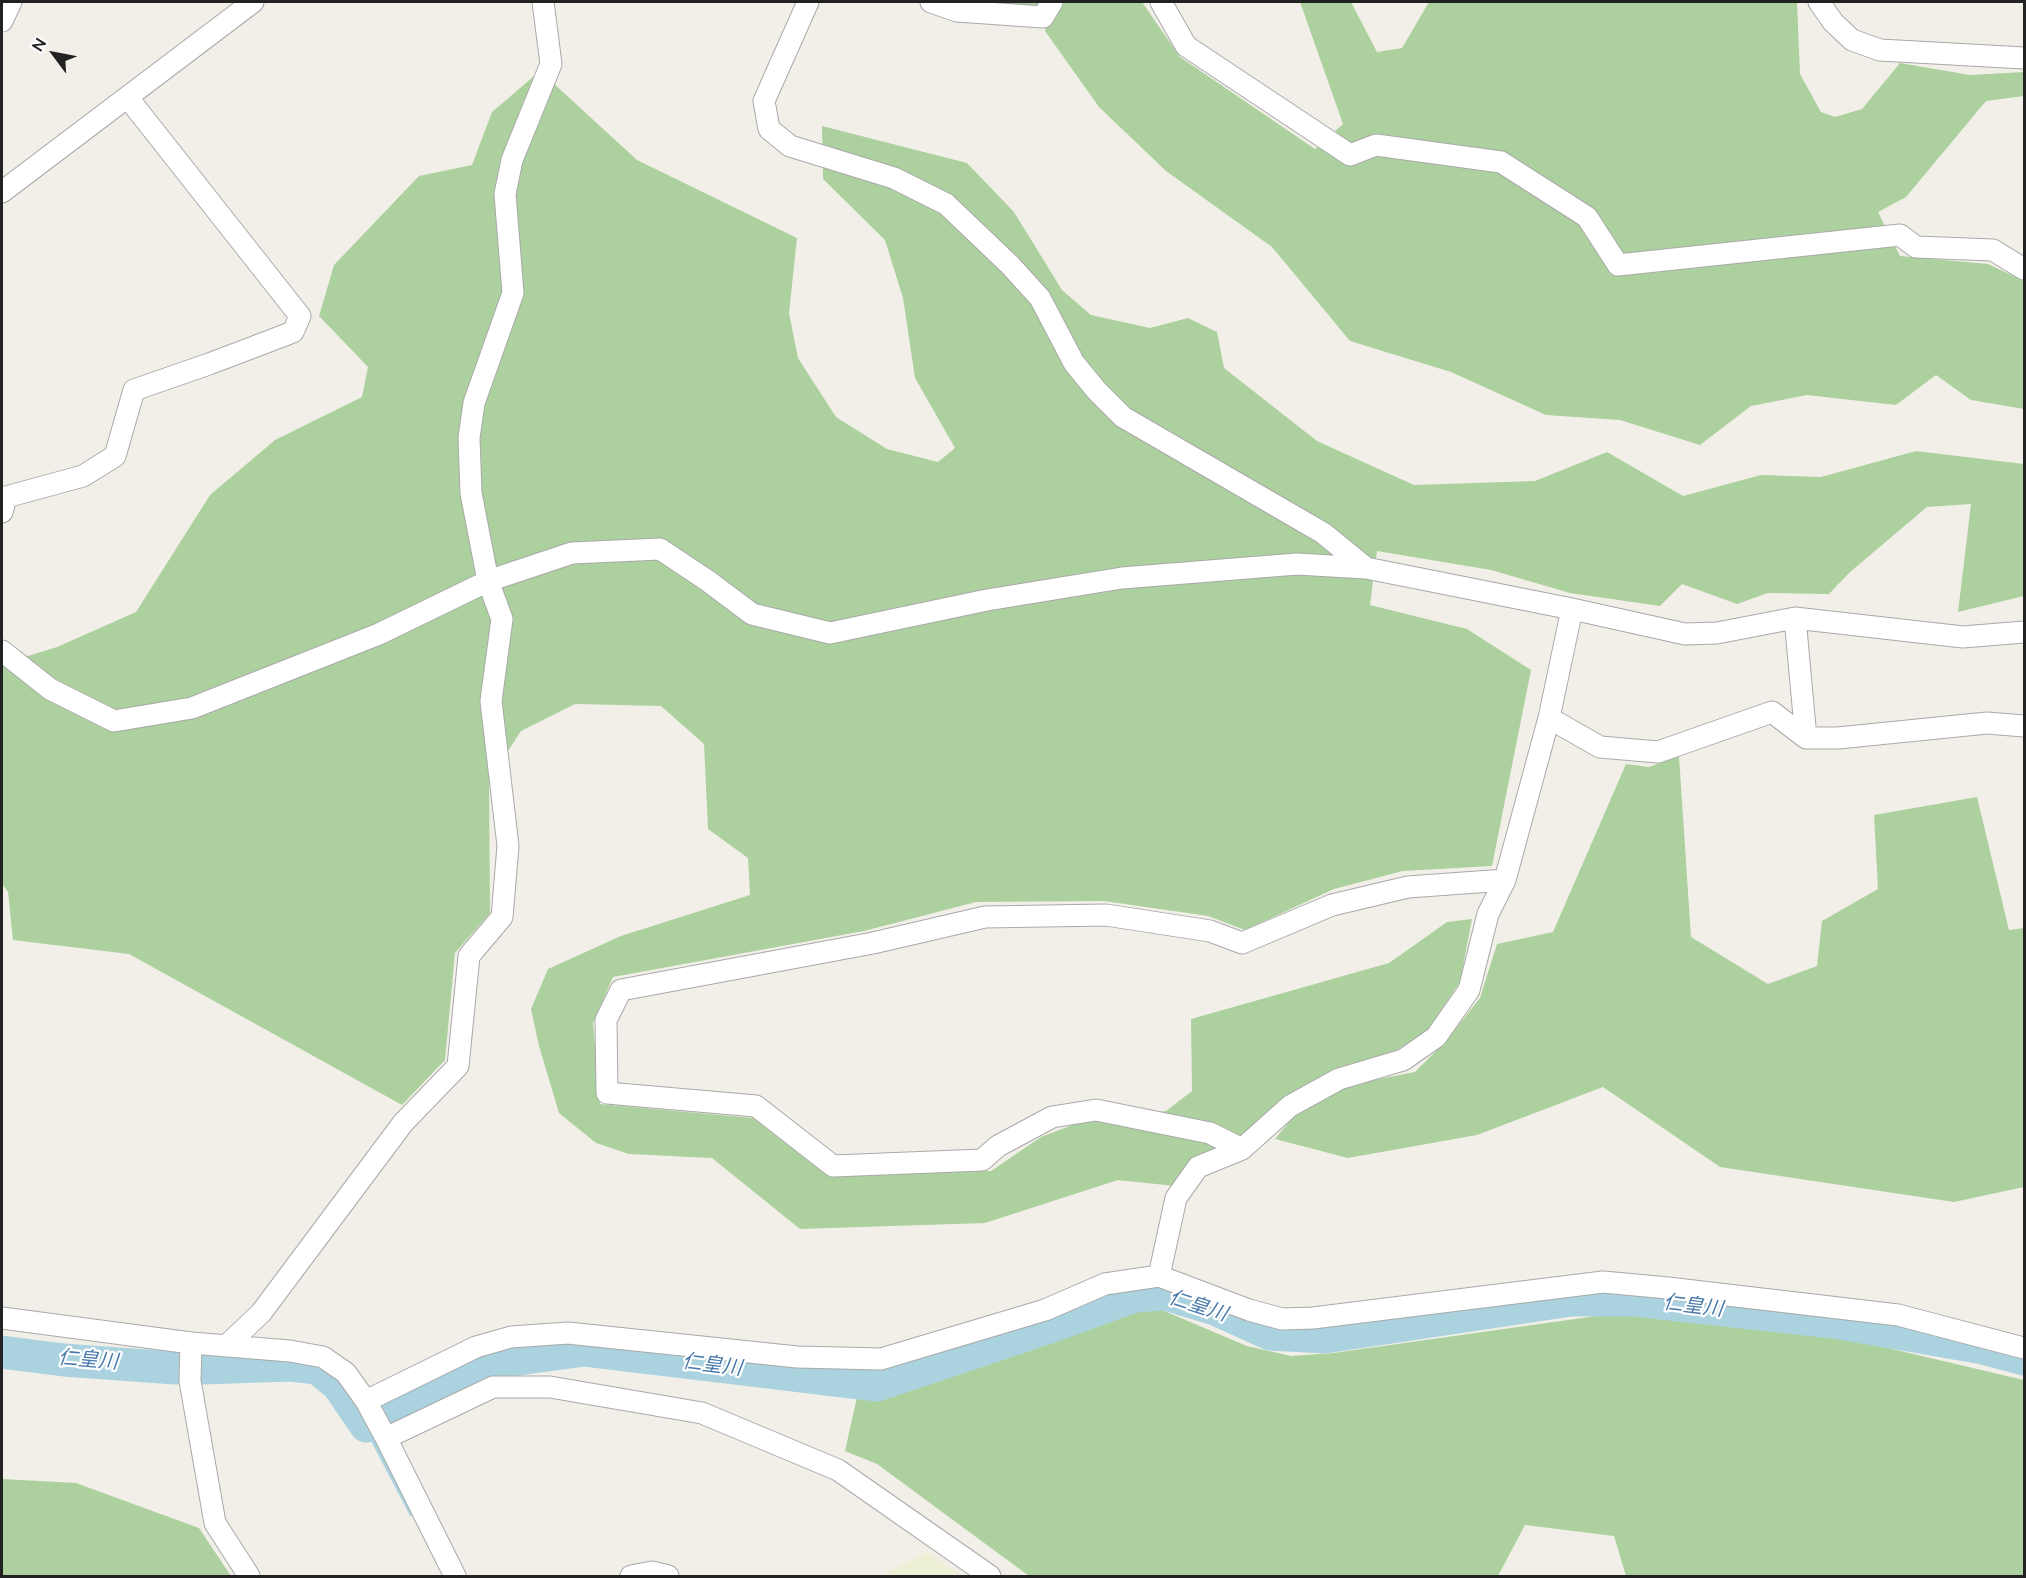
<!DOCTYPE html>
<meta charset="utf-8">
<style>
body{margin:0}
#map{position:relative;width:2026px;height:1578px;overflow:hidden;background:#f2efe9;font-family:Mulish,sans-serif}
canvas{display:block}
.frame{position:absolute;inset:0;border:3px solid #222;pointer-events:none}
.north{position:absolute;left:24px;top:24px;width:60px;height:60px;-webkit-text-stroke:4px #fff;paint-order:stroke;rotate:302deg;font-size:16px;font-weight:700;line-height:24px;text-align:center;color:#222}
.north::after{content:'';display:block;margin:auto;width:21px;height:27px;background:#222;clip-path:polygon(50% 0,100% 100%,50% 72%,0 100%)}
</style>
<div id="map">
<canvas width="2026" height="1578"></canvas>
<div class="frame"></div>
<div class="north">N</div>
</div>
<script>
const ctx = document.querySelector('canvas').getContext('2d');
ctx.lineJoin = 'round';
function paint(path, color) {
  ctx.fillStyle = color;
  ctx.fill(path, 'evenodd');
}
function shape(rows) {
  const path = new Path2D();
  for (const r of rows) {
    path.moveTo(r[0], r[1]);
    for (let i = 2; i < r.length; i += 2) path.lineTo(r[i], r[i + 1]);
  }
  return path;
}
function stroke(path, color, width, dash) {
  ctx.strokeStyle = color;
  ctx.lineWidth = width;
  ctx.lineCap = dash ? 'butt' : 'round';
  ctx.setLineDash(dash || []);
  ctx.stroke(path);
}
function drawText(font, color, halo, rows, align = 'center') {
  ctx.font = font + ' Mulish,"Noto Sans JP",sans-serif';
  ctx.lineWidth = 4.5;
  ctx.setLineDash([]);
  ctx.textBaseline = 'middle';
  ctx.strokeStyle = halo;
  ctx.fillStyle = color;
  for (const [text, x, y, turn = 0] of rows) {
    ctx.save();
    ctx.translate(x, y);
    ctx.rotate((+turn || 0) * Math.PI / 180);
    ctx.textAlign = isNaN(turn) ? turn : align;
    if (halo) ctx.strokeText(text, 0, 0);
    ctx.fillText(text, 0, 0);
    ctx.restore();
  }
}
const farmland = shape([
 [928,1552,962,1576,879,1576]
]);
const forest = shape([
 [958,2,1142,2,1180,57,1315,149,1343,124,1300,2,1351,2,1377,52,1402,48,1429,2,1797,2,1800,74,1821,112,1835,117,1862,109,1900,63,1970,75,2024,72,2024,96,1986,101,1906,197,1878,212,1900,256,1988,264,2024,281,2024,409,1971,400,1936,375,1896,405,1807,395,1751,406,1700,445,1620,420,1546,415,1451,372,1350,341,1272,247,1166,171,1099,107,1045,31,1052,11],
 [540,71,637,160,797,238,789,313,798,358,836,417,887,449,938,462,955,448,915,378,903,298,885,240,823,179,822,126,967,163,1014,212,1062,290,1091,315,1150,328,1188,318,1217,332,1224,368,1317,441,1414,485,1535,481,1607,452,1683,496,1761,475,1821,477,1916,451,2024,464,2024,596,1958,612,1971,504,1927,507,1850,572,1829,594,1768,593,1737,604,1682,584,1660,606,1570,593,1491,570,1377,551,1370,605,1467,629,1531,670,1492,866,1403,871,1334,889,1245,930,1208,916,1104,901,976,902,864,931,613,977,593,1023,600,1104,753,1118,825,1174,991,1171,1041,1137,1083,1121,1166,1111,1192,1091,1191,1019,1389,963,1447,922,1472,919,1460,982,1427,1031,1395,1051,1334,1069,1285,1097,1241,1137,1191,1159,1175,1186,1118,1180,985,1223,800,1229,712,1158,629,1154,596,1143,559,1113,539,1046,531,1009,548,969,621,936,750,895,748,858,708,829,704,744,661,706,575,704,521,731,489,780,490,913,455,953,445,1060,402,1105,129,954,13,940,8,892,2,884,2,664,57,647,136,612,210,495,275,440,362,397,368,367,319,316,334,265,419,176,472,165,492,112],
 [1679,756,1691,937,1768,984,1817,966,1822,921,1878,889,1874,815,1977,797,2009,930,2024,928,2024,1187,1954,1202,1720,1167,1603,1087,1477,1135,1348,1158,1275,1139,1293,1117,1343,1086,1415,1072,1445,1042,1480,998,1497,944,1553,932,1626,764,1649,767],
 [1150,1305,1247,1346,1291,1356,1333,1353,1632,1311,1841,1337,2024,1380,2024,1576,1626,1576,1614,1536,1525,1525,1498,1576,1029,1576,877,1464,845,1451,857,1397],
 [2,1479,76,1483,199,1528,231,1576,2,1576]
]);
const stream = shape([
 [366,1426,412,1514]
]);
const river = shape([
 [2,1352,64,1360,175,1368],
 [203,1368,290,1365,317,1368,338,1385,366,1426],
 [389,1413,496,1362,585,1350,877,1385,1052,1326,1135,1296,1165,1294,1215,1309,1270,1334,1325,1337,1571,1300,1634,1300,1834,1322,1983,1348,2024,1359]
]);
const minor = shape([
 [808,2,764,101,769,129,790,146,894,178,946,204,1010,265,1040,298,1074,363,1097,391,1123,417,1323,533,1366,568],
 [931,2,957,11,1043,17,1052,2],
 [1161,2,1186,46,1350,155,1376,145,1501,162,1587,217,1618,265,1900,235,1916,247,1993,250,2024,269],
 [1819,2,1833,22,1852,40,1880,50,2024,58],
 [2,21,11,2],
 [2,192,253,2],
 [2,512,6,497,83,476,115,456,134,390,209,364,293,332,300,316,128,98],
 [1795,618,1806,738],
 [2,651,50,689,114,721,192,708,379,634,488,581,572,553,660,549,708,581,752,614,830,633,987,600,1122,578,1297,564,1366,568,1572,609,1685,634,1717,633,1795,618,1963,637,2024,632],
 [1549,718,1600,747,1658,752,1772,712,1806,738,1838,738,1987,723,2024,726],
 [1242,1149,1210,1133,1096,1110,1052,1117,998,1146,982,1160,833,1166,756,1106,607,1093,606,1020,621,990,873,943,985,917,1106,915,1210,931,1242,943,1332,905,1408,887,1505,880],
 [1159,1276,1176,1198,1198,1167,1242,1149,1290,1106,1339,1079,1403,1060,1436,1037,1469,990,1488,914,1505,880,1549,718,1572,609],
 [2,1318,191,1343,290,1351,323,1357,346,1373,366,1401,386,1438,493,1387,550,1387,702,1413,838,1470,990,1576],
 [191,1343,190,1381,215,1523,249,1576],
 [226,1346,261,1313,403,1123,458,1066,469,956,502,917,508,846,491,701,502,619,488,581,471,493,469,438,474,403,513,293,505,194,512,160,551,64,543,2],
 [366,1401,476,1347,511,1337,568,1333,797,1357,881,1359,1045,1310,1105,1284,1159,1276,1249,1310,1282,1319,1313,1318,1603,1282,1668,1288,1898,1315,2024,1348],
 [386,1438,455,1576],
 [631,1576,652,1572,668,1576]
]);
const waterNames = [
 ["仁皇川",1198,1306,18],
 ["仁皇川",1693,1306,7],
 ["仁皇川",88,1360,5],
 ["仁皇川",712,1365,7]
];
paint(farmland, '#eef0d5');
paint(forest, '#add19e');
stroke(stream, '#aad3df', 5);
stroke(river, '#aad3df', 33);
stroke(minor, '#a9a9a9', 23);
stroke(minor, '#fff', 21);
drawText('italic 20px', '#4a7aab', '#fff', waterNames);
</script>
